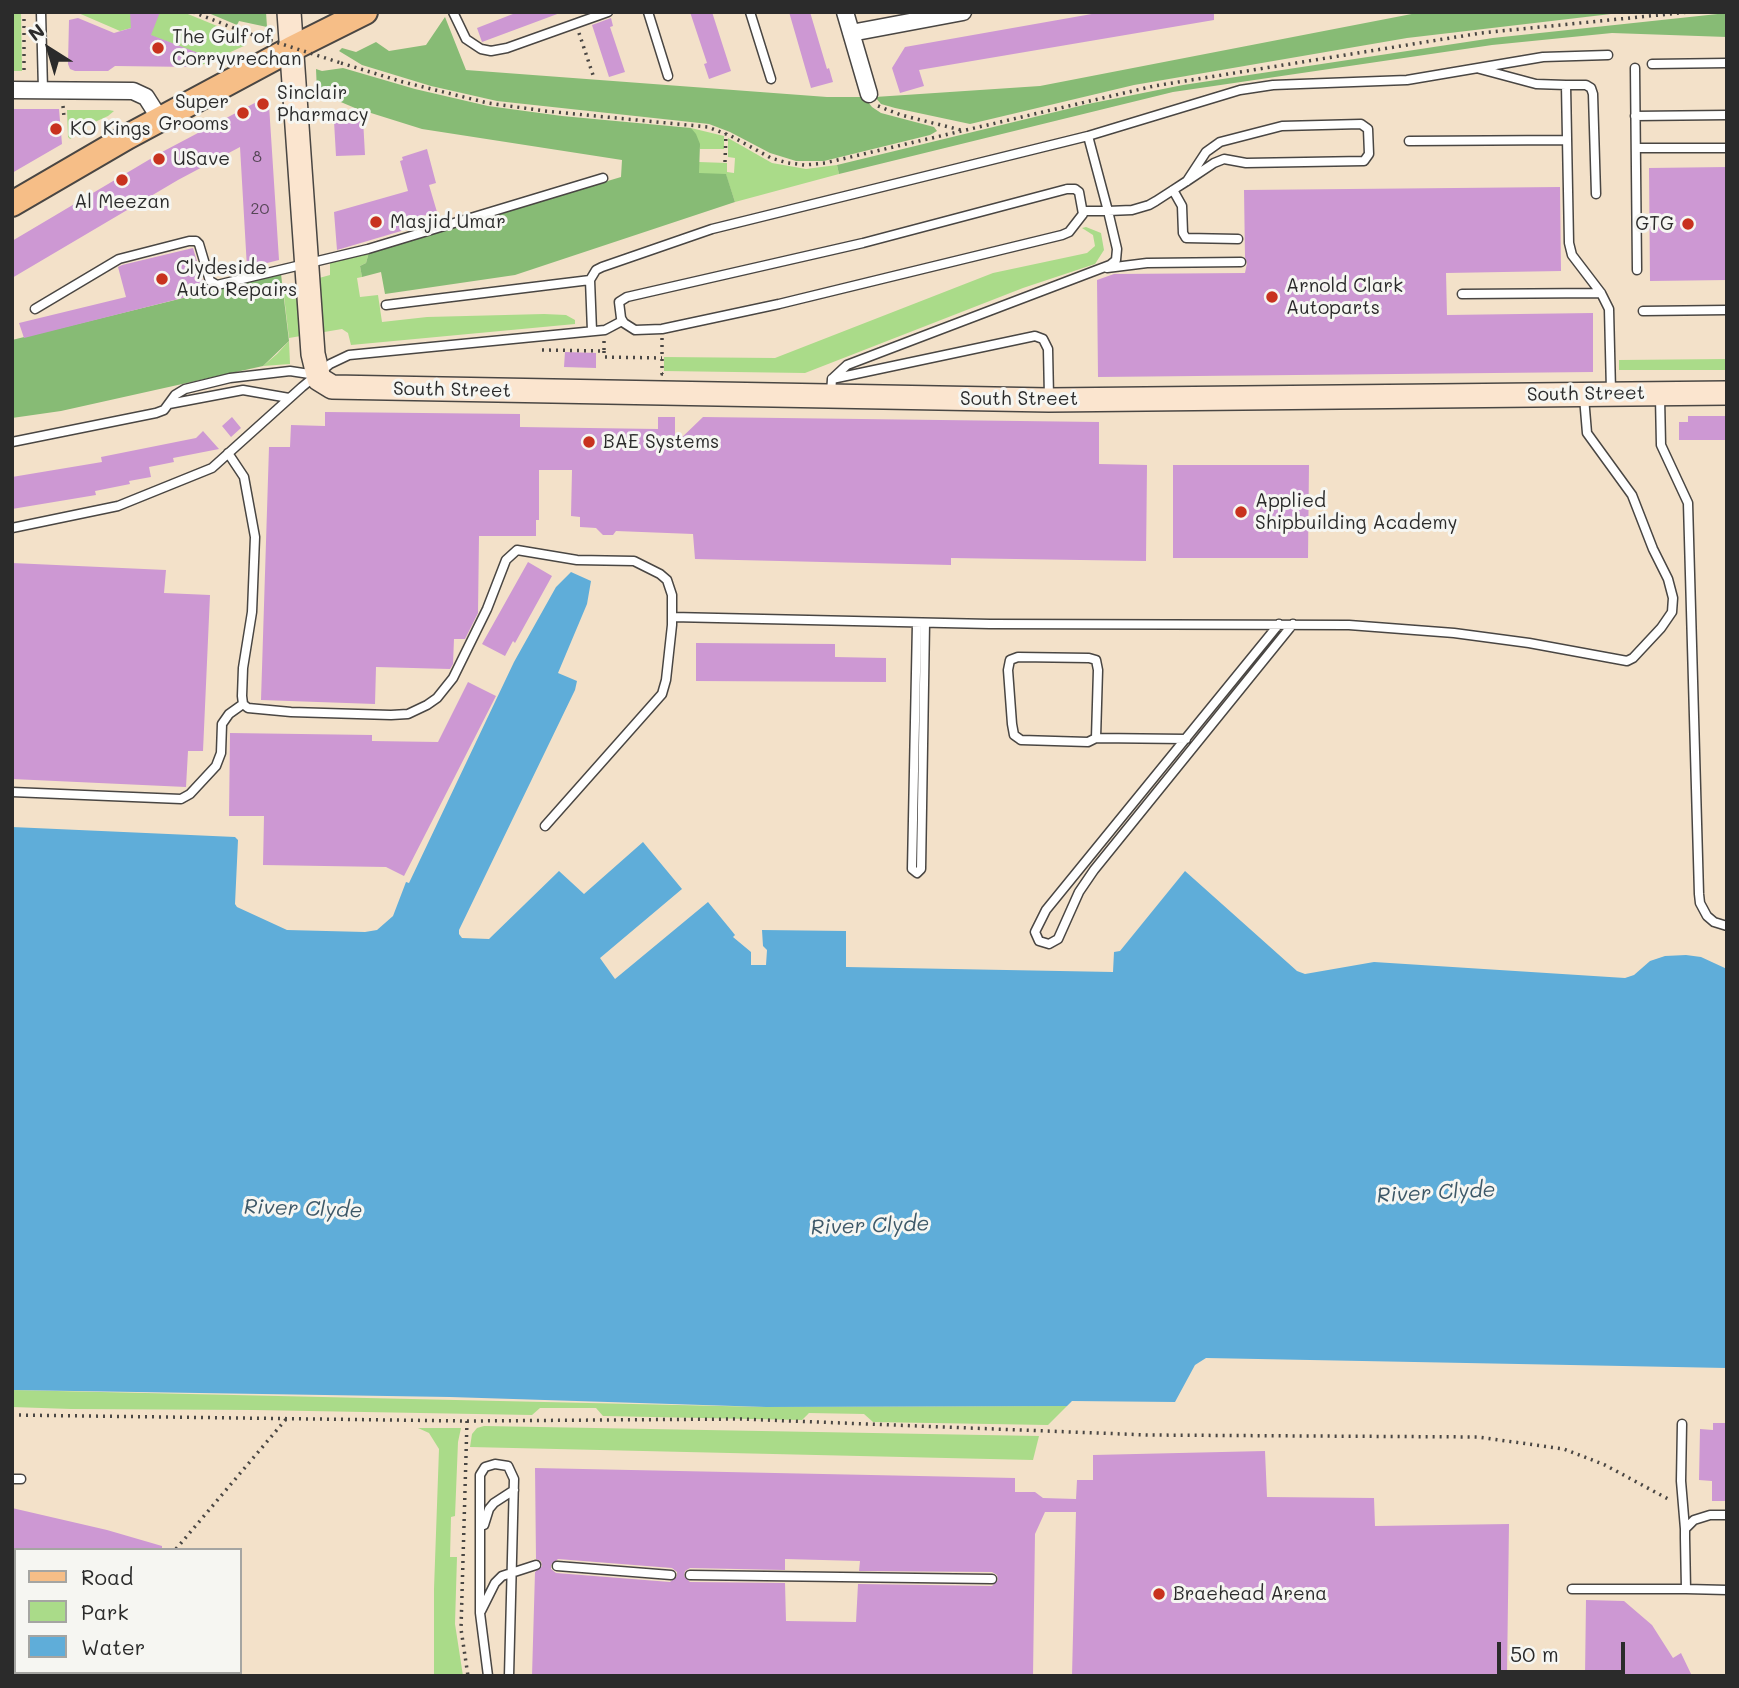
<!DOCTYPE html>
<style>
body{margin:0}
#map{position:relative;width:1739px;height:1688px;overflow:hidden;background:#f3e1c9;font-family:Mali,sans-serif}
canvas{display:block}
.frame{position:absolute;inset:0;border:14px solid #2b2b2b;pointer-events:none}
.legend{position:absolute;left:14px;top:1548px;width:228px;height:126px;box-sizing:border-box;background:#f6f6f2;border:2px solid #a5a5a2;margin:0;padding:9px 12px;list-style:none;font-size:21px;color:#2b2b2b}
.legend li{display:flex;align-items:center;gap:14px;height:35px}
.legend b{width:35px;border:2px solid #a5a5a2}
.north{position:absolute;left:14px;top:14px;width:70px;height:70px;-webkit-text-stroke:5px #f6f6f2;paint-order:stroke;rotate:323deg;font-size:19px;font-weight:700;line-height:28px;text-align:center;color:#2b2b2b}
.north::after{content:'';display:block;margin:auto;width:24px;height:32px;background:#2b2b2b;clip-path:polygon(50% 0,100% 100%,50% 72%,0 100%)}
.scale{position:absolute;left:1497px;top:1642px;width:128px;height:32px;box-sizing:border-box;border:4px solid #2b2b2b;border-top:0;padding-left:9px;font-size:21px;line-height:24px;white-space:nowrap;color:#2b2b2b;-webkit-text-stroke:5px #f6f6f2;paint-order:stroke}
</style>
<div id="map">
<canvas width="1739" height="1688"></canvas>
<div class="frame"></div>
<ul class="legend">
<li><b style="height:9px;background:#f6be87"></b>Road</li>
<li><b style="height:19px;background:#aadb89"></b>Park</li>
<li><b style="height:19px;background:#5fadd9"></b>Water</li>
</ul>
<div class="north">N</div>
<div class="scale">50 m</div>
</div>
<script>
const ctx = document.querySelector('canvas').getContext('2d');
ctx.lineJoin = 'round';
function paint(path, color) {
  ctx.fillStyle = color;
  ctx.fill(path, 'evenodd');
}
function shape(rows) {
  const path = new Path2D();
  for (const r of rows) {
    path.moveTo(r[0], r[1]);
    for (let i = 2; i < r.length; i += 2) path.lineTo(r[i], r[i + 1]);
  }
  return path;
}
function stroke(path, color, width, dash) {
  ctx.strokeStyle = color;
  ctx.lineWidth = width;
  ctx.lineCap = dash ? 'butt' : 'round';
  ctx.setLineDash(dash || []);
  ctx.stroke(path);
}
function drawText(font, color, halo, rows, align = 'center') {
  ctx.font = font + ' Mali,sans-serif';
  ctx.lineWidth = 6;
  ctx.setLineDash([]);
  ctx.textBaseline = 'middle';
  ctx.strokeStyle = halo;
  ctx.fillStyle = color;
  for (const [text, x, y, turn = 0] of rows) {
    ctx.save();
    ctx.translate(x, y);
    ctx.rotate((+turn || 0) * Math.PI / 180);
    ctx.textAlign = isNaN(turn) ? turn : align;
    if (halo) ctx.strokeText(text, 0, 0);
    ctx.fillText(text, 0, 0);
    ctx.restore();
  }
}
const green = shape([
 [12,12,21,12,22,71,12,71],
 [76,12,183,12,227,30,236,34,240,43,246,45,202,65,200,54,131,28,120,31],
 [67,110,109,110,114,111,108,116,84,127,86,129,70,139,68,137],
 [691,128,724,136,724,149,700,149],
 [728,138,772,163,806,169,837,165,839,174,735,202,726,175,699,174,699,162,727,163,727,172,734,173,735,158,728,157],
 [1086,227,1101,233,1104,250,1095,264,1023,288,805,373,664,371,664,357,775,358,993,273,1087,253,1095,246,1093,235,1082,228],
 [369,252,366,263,360,266,362,277,357,278,360,297,378,295,382,322,427,317,544,314,566,315,575,320,575,324,351,345,348,333,342,329,289,338,283,288,330,275,330,260],
 [289,341,290,364,263,366,277,354],
 [1727,359,1727,370,1619,370,1619,360],
 [12,1390,766,1407,1067,1406,1048,1425,873,1422,864,1414,809,1413,802,1420,603,1416,596,1408,540,1408,532,1415,253,1410,71,1409,12,1407],
 [484,1426,1039,1436,1033,1460,470,1447,472,1434,477,1428],
 [418,1428,461,1428,458,1442,455,1516,451,1517,450,1557,457,1557,455,1624,463,1676,434,1676,434,1589,439,1449,429,1433]
]);
const forest = shape([
 [206,12,266,12,267,27,239,21,237,25],
 [1422,12,1628,12,1407,38,1134,85,970,124,895,108,881,104,875,97,1040,86],
 [1727,13,1727,37,1612,33,1492,45,1173,92,839,174,837,165,1088,104,1183,85,1493,38],
 [445,17,466,70,827,97,864,97,872,107,881,113,934,127,937,131,930,135,824,161,796,161,770,153,730,132,709,124,497,101,431,86,362,65,339,51,342,48,356,52,376,42,389,51,426,45],
 [343,68,415,89,488,106,562,116,691,128,696,134,700,144,699,173,726,174,735,202,515,275,385,294,381,272,362,277,360,266,366,263,369,252,621,177,622,160,422,129,355,108,317,92,316,69,322,71],
 [281,274,289,341,263,366,61,411,12,418,12,340]
]);
const water = shape([
 [571,572,591,581,587,604,558,673,577,681,575,690,459,930,459,934,462,938,489,939,559,871,584,894,643,842,682,889,600,958,615,979,708,902,731,930,735,935,733,937,751,952,751,965,766,965,767,950,763,946,762,930,846,931,846,967,1113,972,1114,952,1120,951,1185,871,1297,971,1305,974,1374,962,1625,978,1634,975,1650,961,1665,956,1686,955,1701,957,1727,969,1727,1368,1206,1358,1195,1365,1175,1402,1072,1401,1067,1406,766,1407,450,1397,12,1390,12,827,235,837,238,840,235,904,237,907,287,930,365,932,377,930,393,916,406,882,409,883,514,662,556,587]
]);
const building = shape([
 [130,12,160,12,151,35,201,54,200,62,193,67,115,66,108,71,75,71,70,69,68,64,69,20,78,18,114,33,131,28],
 [518,12,560,13,482,42,477,28],
 [690,12,712,12,731,71,709,79,704,64,707,63],
 [789,12,810,12,827,69,829,68,833,82,811,88],
 [1103,12,1214,12,1214,20,919,70,924,86,900,93,892,68,905,47],
 [611,18,613,26,610,27,625,72,609,77,592,25],
 [266,97,269,105,279,260,247,268,240,147,178,180,12,278,12,241,162,152],
 [12,109,59,109,62,144,12,173],
 [363,119,365,155,336,156,334,121],
 [427,149,436,183,429,185,437,212,416,218,418,226,337,250,334,212,408,191,400,161,403,160,402,157],
 [1727,167,1727,280,1650,281,1649,168],
 [1560,187,1561,271,1446,273,1447,315,1593,313,1593,372,1098,377,1097,280,1114,274,1245,273,1247,263,1245,257,1244,190],
 [193,248,206,292,24,338,19,323,126,297,118,267,122,265],
 [565,352,596,353,596,368,564,367],
 [325,412,520,414,520,427,658,429,658,417,675,417,675,444,703,417,1099,422,1099,464,1147,465,1146,561,951,558,951,565,695,559,693,534,616,531,613,535,603,535,596,528,580,527,580,517,571,516,572,470,539,470,539,520,536,520,536,536,479,536,478,613,465,639,454,639,453,664,450,669,376,667,375,704,261,700,269,447,290,447,291,425,325,426],
 [1688,416,1727,416,1727,440,1679,440,1679,422,1688,422],
 [232,417,241,428,231,437,222,426],
 [203,431,219,449,173,458,174,462,149,467,151,477,129,481,130,484,95,491,96,495,12,509,12,477,102,462,101,457,196,438],
 [1173,465,1309,465,1308,558,1173,558],
 [528,562,552,576,515,643,513,641,505,656,482,644],
 [12,563,166,570,164,593,210,595,203,751,188,751,186,787,12,779],
 [696,643,835,644,835,657,886,658,886,682,696,681],
 [468,682,496,696,404,876,386,867,263,865,264,816,229,816,230,733,372,735,372,741,438,742],
 [1713,1423,1727,1423,1727,1501,1712,1501,1712,1481,1699,1480,1700,1429,1713,1430],
 [1265,1451,1267,1497,1374,1498,1375,1526,1509,1524,1507,1676,1072,1676,1076,1512,1045,1512,1035,1534,1033,1676,532,1676,535,1572,542,1566,541,1561,536,1559,535,1468,1015,1478,1015,1492,1035,1492,1043,1498,1076,1499,1077,1480,1093,1480,1093,1455],
 [558,1559,672,1568,677,1572,677,1576,670,1582,556,1573,551,1569,551,1565],
 [785,1559,860,1561,859,1571,992,1572,997,1575,998,1580,992,1586,858,1584,856,1622,786,1621,785,1583,690,1582,684,1576,685,1571,690,1568,785,1570],
 [12,1508,107,1530,162,1546,162,1550,12,1550],
 [1586,1600,1624,1601,1652,1625,1673,1658,1681,1653,1692,1676,1585,1676]
]);
const path = shape([
 [24,12,24,74],
 [193,12,244,32],
 [579,33,593,75],
 [341,63,403,82,488,103,545,111,708,127,731,136,771,158,788,163,805,165,825,163,1154,86,1481,33,1689,12],
 [63,106,64,117],
 [878,106,901,115,961,130],
 [725,162,726,133],
 [662,338,662,374,664,374],
 [542,350,604,351,604,341],
 [604,351,604,357,662,358],
 [12,1415,467,1421,740,1419,1148,1435,1478,1437,1564,1449,1605,1465,1670,1500],
 [467,1421,461,1629,468,1676],
 [176,1549,287,1418],
 [12,1674,17,1676]
]);
const lane = shape([
 [41,12,43,90],
 [453,12,466,39,481,49,491,51,507,48,608,12],
 [648,12,668,76],
 [750,12,771,79],
 [1652,64,1727,63],
 [1635,68,1637,270],
 [1480,69,1536,84,1566,85],
 [1635,116,1727,115],
 [1088,136,1108,211,1132,210,1149,205,1156,201,1173,190,1187,181,1214,163,1224,159,1246,163,1364,161,1369,154,1368,129,1361,124,1282,126,1220,142,1206,152,1187,181],
 [1409,141,1567,140],
 [1636,148,1727,148],
 [1067,189,1075,189,1079,192,1083,214,1069,232,1062,235,779,304,662,329,635,330,624,323,621,318,619,302,627,297,863,243,1067,189],
 [1173,190,1182,206,1183,233,1186,238,1238,239],
 [1596,194,1593,94,1591,88,1586,85,1566,85,1569,243,1572,255,1601,293,1609,309,1611,391],
 [1107,268,1147,263,1241,262],
 [590,280,596,270,602,267,712,229,1088,136,1240,90,1273,85,1407,80,1543,57,1608,55],
 [1462,294,1601,293],
 [386,305,590,280,592,331],
 [35,309,119,259,189,241,196,241,199,244,210,281,217,285,368,249,603,178],
 [1643,311,1727,310],
 [832,379,1035,336,1043,339,1048,349,1049,397],
 [831,393,832,379,847,365,1110,265,1116,260,1117,249,1108,211,1083,211],
 [1660,397,1661,445,1688,503,1699,894,1700,903,1707,916,1714,922,1727,926],
 [169,404,243,390,289,398],
 [12,442,156,413,164,410,175,395,185,389,230,378,290,371,316,375],
 [228,453,244,477,255,537,252,612,243,668,242,696,243,704,248,708,291,712,391,715,408,714,427,705,437,698,453,678,487,609,506,560,517,550,577,560,634,561,660,574,667,580,672,595,672,625,666,680,662,694,545,826],
 [12,528,118,506,212,468,302,387,330,364,349,355,605,330,622,321],
 [672,617,990,624,1349,625,1454,633,1529,643,1627,661,1633,658,1661,628,1672,612,1673,598,1668,579,1653,549,1632,495,1587,433,1584,397],
 [917,623,912,869,917,873,921,869,925,623],
 [1279,624,1046,910,1035,932,1039,941,1049,944,1058,939,1079,892,1094,870,1293,624],
 [1096,738,1098,670,1096,660,1089,658,1018,657,1010,660,1008,670,1012,724,1014,735,1021,740,1088,742,1096,738,1186,739],
 [12,792,181,799,190,794,216,766,221,753,222,724,229,714,243,704],
 [1682,1424,1681,1481,1685,1529],
 [12,1479,21,1479],
 [1727,1515,1710,1515,1694,1520,1685,1529,1685,1538,1686,1589,1727,1590],
 [484,1525,489,1509,494,1503,514,1490],
 [557,1566,671,1575],
 [690,1575,992,1579],
 [1572,1589,1686,1589],
 [481,1611,495,1583,502,1576,536,1565],
 [488,1676,480,1613,480,1475,485,1467,495,1464,508,1466,514,1479,509,1676]
]);
const street = shape([
 [845,12,869,94],
 [851,33,963,12],
 [12,90,133,91,146,97,160,119]
]);
const secondary = shape([
 [289,12,313,354,319,379,332,387,1049,400,1727,393]
]);
const primary = shape([
 [12,204,127,137,291,49,365,12]
]);
const pathBridge = shape([
 [244,32,341,63]
]);
const markers = [
 [158,48,7,"#c8321e"],
 [263,104,7,"#c8321e"],
 [243,113,7,"#c8321e"],
 [56,129,7,"#c8321e"],
 [159,159,7,"#c8321e"],
 [122,180,7,"#c8321e"],
 [376,222,7,"#c8321e"],
 [1688,224,7,"#c8321e"],
 [162,279,7,"#c8321e"],
 [1272,297,7,"#c8321e"],
 [589,442,7,"#c8321e"],
 [1241,512,7,"#c8321e"],
 [1159,1594,7,"#c8321e"]
];
const numberNames = [
 ["8",257,157],
 ["20",260,209]
];
const poiNames = [
 ["The Gulf of",172,37],
 ["Corryvrechan",172,59],
 ["Sinclair",277,93],
 ["Pharmacy",277,115],
 ["Super",229,102,"right"],
 ["Grooms",229,124,"right"],
 ["KO Kings",70,129],
 ["USave",173,159],
 ["Al Meezan",122,202,"center"],
 ["Masjid Umar",390,222],
 ["GTG",1674,224,"right"],
 ["Clydeside",176,268],
 ["Auto Repairs",176,290],
 ["Arnold Clark",1286,286],
 ["Autoparts",1286,308],
 ["BAE Systems",603,442],
 ["Applied",1255,501],
 ["Shipbuilding Academy",1255,523],
 ["Braehead Arena",1173,1594]
];
const streetNames = [
 ["South Street",452,390,1],
 ["South Street",1586,394,-1],
 ["South Street",1019,399]
];
const waterNames = [
 ["River Clyde",1436,1193,-3],
 ["River Clyde",303,1209,2],
 ["River Clyde",870,1226,-2]
];
paint(green, '#aadb89');
paint(forest, '#87bb75');
paint(water, '#5fadd9');
paint(building, '#cd98d3');
stroke(lane, '#494643', 11);
stroke(street, '#494643', 19);
stroke(secondary, '#494643', 26);
stroke(primary, '#494643', 28);
stroke(path, '#494643', 3.5, [2, 5]);
stroke(lane, '#fff', 8);
stroke(street, '#fff', 16);
stroke(secondary, '#fbe5cf', 23);
stroke(primary, '#f6be87', 24);
stroke(pathBridge, '#494643', 3.5, [2, 5]);
for (const [x, y, r, color] of markers) {
  const dot = new Path2D();
  dot.arc(x, y, r, 0, 2 * Math.PI);
  ctx.fillStyle = color;
  ctx.fill(dot);
  stroke(dot, '#f6f6f2', 2.5);
}
drawText('16px', '#544655', null, numberNames);
drawText('19px', '#2b2b2b', '#f6f6f2', poiNames, 'left');
drawText('19px', '#2b2b2b', '#f6f6f2', streetNames);
drawText('italic 21px', '#3d5868', '#f6f6f2', waterNames);
</script>
